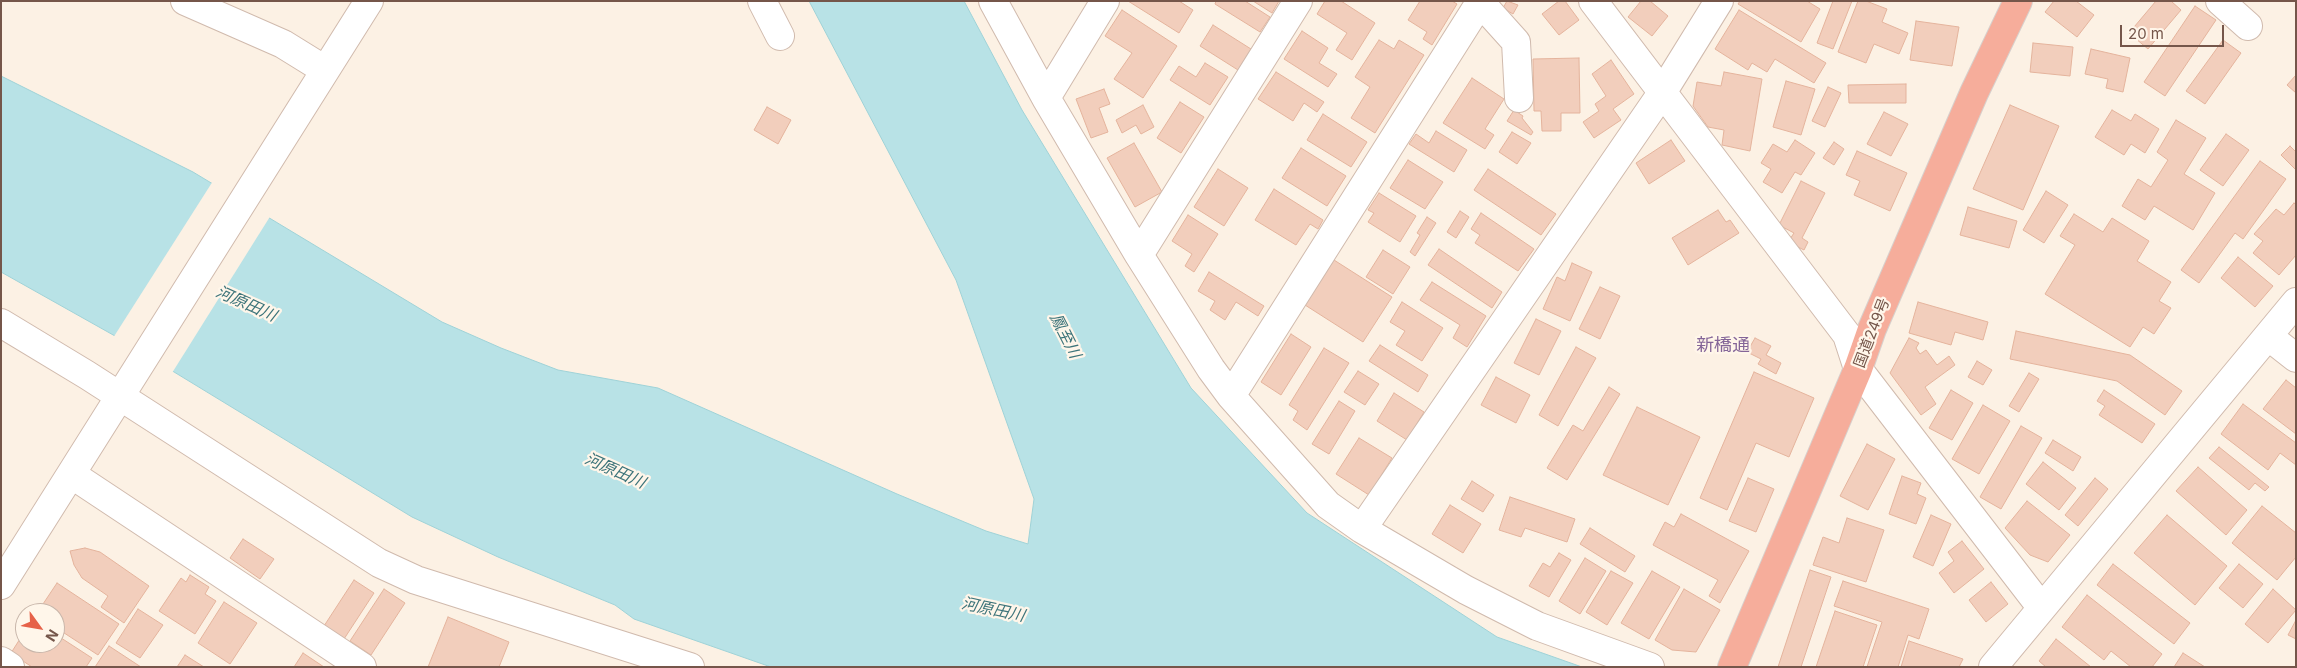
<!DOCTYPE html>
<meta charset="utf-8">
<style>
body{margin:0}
#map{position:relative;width:2297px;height:668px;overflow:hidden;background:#fcf1e4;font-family:Inter,sans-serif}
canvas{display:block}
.frame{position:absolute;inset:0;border:2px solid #75564a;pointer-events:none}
.north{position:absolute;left:15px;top:603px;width:50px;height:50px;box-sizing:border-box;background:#fff6ea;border:1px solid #c8b6aa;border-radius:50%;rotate:122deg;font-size:14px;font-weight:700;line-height:20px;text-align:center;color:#75564a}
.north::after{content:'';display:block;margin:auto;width:18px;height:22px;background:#e66249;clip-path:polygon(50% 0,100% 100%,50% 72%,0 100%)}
.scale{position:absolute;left:2120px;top:25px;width:104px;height:22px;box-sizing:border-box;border:2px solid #75564a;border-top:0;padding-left:6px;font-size:15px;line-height:18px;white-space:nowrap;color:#75564a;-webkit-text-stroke:4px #fff6ea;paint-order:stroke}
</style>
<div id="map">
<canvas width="2297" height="668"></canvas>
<div class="frame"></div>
<div class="north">N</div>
<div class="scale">20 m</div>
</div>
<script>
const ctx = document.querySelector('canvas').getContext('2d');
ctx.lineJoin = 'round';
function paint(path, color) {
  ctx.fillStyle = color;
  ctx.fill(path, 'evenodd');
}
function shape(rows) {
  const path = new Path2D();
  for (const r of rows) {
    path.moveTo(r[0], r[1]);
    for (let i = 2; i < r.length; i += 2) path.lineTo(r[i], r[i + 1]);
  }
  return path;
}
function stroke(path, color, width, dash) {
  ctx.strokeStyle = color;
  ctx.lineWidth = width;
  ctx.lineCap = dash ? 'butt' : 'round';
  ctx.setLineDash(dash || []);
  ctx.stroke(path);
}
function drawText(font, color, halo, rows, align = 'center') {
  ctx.font = font + ' Inter,"Noto Sans JP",sans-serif';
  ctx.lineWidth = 4.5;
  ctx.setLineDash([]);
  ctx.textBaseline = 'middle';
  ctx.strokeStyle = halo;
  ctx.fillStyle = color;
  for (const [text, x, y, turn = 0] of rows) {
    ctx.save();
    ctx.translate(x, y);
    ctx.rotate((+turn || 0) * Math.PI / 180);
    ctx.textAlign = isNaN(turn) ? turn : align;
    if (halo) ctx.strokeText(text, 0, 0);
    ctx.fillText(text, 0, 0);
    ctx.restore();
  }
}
const water = shape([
 [809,1,964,1,1022,110,1191,388,1307,513,1497,637,1582,667,771,667,634,619,615,605,498,557,412,517,115,336,1,272,1,76,193,172,442,322,501,348,558,370,658,388,897,494,986,531,1028,544,1034,499,956,280,809,1]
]);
const pier = shape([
 [213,181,271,215,172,373,113,338]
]);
const building = shape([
 [1128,1,1179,1,1193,10,1179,33,1128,1],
 [1216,1,1245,1,1270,17,1260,32,1215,4,1216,1],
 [1253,1,1279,1,1272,13,1253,1],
 [1325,1,1341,1,1375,23,1352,60,1336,50,1347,33,1317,14,1325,1],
 [1420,1,1452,1,1457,4,1432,45,1423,39,1427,32,1408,20,1420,1],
 [1507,1,1518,5,1513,14,1503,8,1507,1],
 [1559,1,1565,1,1579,20,1559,35,1542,14,1559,1],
 [1641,1,1650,1,1668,16,1652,36,1628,17,1641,1],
 [1740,1,1807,1,1820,9,1801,42,1738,4,1740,1],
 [1833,1,1852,1,1833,49,1817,43,1833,1],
 [1858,1,1866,1,1887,9,1882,22,1908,33,1899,54,1874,44,1866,63,1838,52,1858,1],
 [2054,1,2076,1,2094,15,2077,37,2045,12,2054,1],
 [2156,1,2171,1,2181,10,2148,49,2129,33,2156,1],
 [2195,6,2216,20,2165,96,2144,82,2195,6],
 [1122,10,1177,46,1143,98,1114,79,1132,53,1105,36,1122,10],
 [1739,10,1826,63,1814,83,1775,59,1767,72,1752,63,1748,70,1715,49,1739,10],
 [1916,21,1959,27,1952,66,1910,60,1916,21],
 [1213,25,1251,49,1238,70,1200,46,1213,25],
 [1302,31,1328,48,1319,63,1337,74,1328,87,1284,59,1302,31],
 [1379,40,1394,49,1399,40,1424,55,1375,133,1351,118,1370,87,1355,77,1379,40],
 [2223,40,2241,53,2205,104,2186,91,2223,40],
 [2033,43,2073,47,2070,76,2030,72,2033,43],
 [2091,49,2130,58,2123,92,2106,88,2108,79,2085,74,2091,49],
 [1579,58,1580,113,1561,113,1561,131,1542,131,1541,111,1534,111,1533,59,1579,58],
 [1611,60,1634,94,1613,109,1621,120,1594,138,1583,122,1599,111,1595,104,1606,96,1592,74,1611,60],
 [1205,63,1228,77,1210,105,1170,80,1179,66,1196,77,1205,63],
 [1276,72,1324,102,1317,112,1304,103,1293,121,1258,99,1276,72],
 [1724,72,1762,79,1750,151,1722,145,1724,130,1708,127,1693,106,1697,82,1721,86,1724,72],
 [2296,75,2296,93,2287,85,2296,75],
 [1472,78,1504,99,1485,129,1494,135,1485,149,1443,123,1472,78],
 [1786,81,1815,89,1801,135,1773,127,1786,81],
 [1906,84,1906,103,1849,103,1848,85,1906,84],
 [1828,87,1841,93,1825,127,1812,121,1828,87],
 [1104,89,1110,104,1099,108,1108,132,1091,138,1076,99,1104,89],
 [1180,102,1204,117,1181,153,1157,138,1180,102],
 [1143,105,1154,127,1141,134,1136,125,1122,133,1116,120,1143,105],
 [2010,105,2059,126,2023,210,1973,189,2010,105],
 [767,107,791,120,778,144,754,130,767,107],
 [1514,110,1523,116,1522,118,1533,132,1531,135,1507,121,1514,110],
 [2112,110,2131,121,2135,114,2159,129,2145,153,2131,144,2124,155,2095,137,2112,110],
 [1884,112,1908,124,1891,156,1867,144,1884,112],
 [1323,114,1367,142,1351,167,1307,140,1323,114],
 [2176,120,2206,138,2184,174,2215,193,2193,230,2154,206,2145,220,2122,206,2138,179,2151,187,2168,160,2157,152,2176,120],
 [1436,131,1467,150,1454,172,1409,144,1416,134,1429,143,1436,131],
 [1512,132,1531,143,1517,164,1499,152,1512,132],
 [2226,134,2249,150,2223,186,2200,170,2226,134],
 [1671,140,1685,161,1649,184,1636,163,1671,140],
 [1795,140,1815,153,1801,175,1795,172,1782,193,1763,182,1771,169,1761,163,1773,144,1787,152,1795,140],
 [1834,142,1844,149,1834,165,1823,158,1834,142],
 [1134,143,1162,192,1135,207,1107,158,1134,143],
 [2290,146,2296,152,2296,170,2281,155,2290,146],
 [1301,148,1346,176,1327,206,1282,178,1301,148],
 [1857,151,1907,173,1890,211,1854,195,1860,181,1846,175,1857,151],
 [1408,160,1443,182,1425,209,1390,188,1408,160],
 [2260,161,2286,179,2243,239,2235,233,2199,283,2181,270,2260,161],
 [1218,169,1248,188,1224,226,1194,207,1218,169],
 [1488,169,1556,214,1541,235,1474,190,1488,169],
 [1801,181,1825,193,1802,238,1808,242,1804,250,1788,242,1794,233,1779,225,1801,181],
 [1274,189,1323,220,1318,229,1310,224,1296,245,1255,220,1274,189],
 [2046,191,2068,205,2044,243,2023,230,2046,191],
 [1379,193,1416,216,1400,242,1368,222,1374,213,1368,210,1379,193],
 [2294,203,2296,205,2296,255,2279,275,2253,253,2263,241,2254,234,2276,209,2284,215,2294,203],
 [1968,207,2017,221,2009,248,1960,235,1968,207],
 [1718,210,1726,222,1730,220,1739,233,1688,265,1672,238,1718,210],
 [1460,211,1469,217,1456,238,1447,232,1460,211],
 [1481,213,1534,249,1518,271,1475,243,1480,235,1471,229,1481,213],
 [2074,214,2103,232,2112,218,2149,241,2137,261,2171,282,2159,301,2171,308,2154,334,2143,327,2130,347,2045,294,2075,245,2060,236,2074,214],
 [1188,215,1218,234,1194,272,1185,266,1192,254,1172,241,1188,215],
 [1427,217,1436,223,1415,256,1410,252,1420,235,1417,233,1427,217],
 [1439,249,1502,292,1492,308,1428,265,1439,249],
 [1383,250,1410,267,1393,294,1366,277,1383,250],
 [2238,257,2273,286,2255,307,2221,278,2238,257],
 [1334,260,1392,297,1363,342,1305,305,1334,260],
 [1572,263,1592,272,1570,321,1543,309,1557,277,1565,281,1572,263],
 [1209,272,1264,306,1258,316,1236,302,1225,320,1210,310,1215,301,1198,291,1209,272],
 [1432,282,1486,316,1467,347,1453,338,1460,325,1420,300,1432,282],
 [1600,287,1620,296,1600,339,1579,329,1600,287],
 [1402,302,1443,328,1422,361,1396,345,1405,331,1390,322,1402,302],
 [1918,302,1988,322,1983,340,1955,332,1951,345,1909,333,1918,302],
 [1536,319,1561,331,1539,375,1514,363,1536,319],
 [2016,331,2130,355,2182,391,2165,415,2117,381,2010,359,2016,331],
 [1291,334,1311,347,1281,395,1261,382,1291,334],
 [1755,338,1771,346,1766,355,1781,363,1776,374,1758,364,1761,359,1747,352,1755,338],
 [1909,338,1919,343,1916,348,1920,354,1926,350,1937,365,1949,356,1955,365,1925,387,1936,404,1921,415,1890,373,1909,338],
 [1380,345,1428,375,1418,392,1369,361,1380,345],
 [1576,347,1596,358,1558,426,1539,415,1576,347],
 [1324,348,1349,363,1307,430,1293,420,1298,411,1289,405,1324,348],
 [1977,361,1992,370,1983,385,1968,377,1977,361],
 [1358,371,1379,384,1365,405,1344,392,1358,371],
 [1754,372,1814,398,1789,457,1756,443,1727,510,1700,498,1754,372],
 [2029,373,2039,379,2019,412,2009,406,2029,373],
 [1496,377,1530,395,1516,423,1481,405,1496,377],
 [2286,380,2296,388,2296,434,2263,409,2286,380],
 [1609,387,1620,394,1567,480,1547,468,1573,425,1583,431,1609,387],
 [1951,390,1973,403,1952,440,1929,428,1951,390],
 [2104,390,2155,424,2142,443,2099,415,2105,406,2097,401,2104,390],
 [1394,393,1424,412,1407,440,1377,421,1394,393],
 [1339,401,1355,411,1329,454,1312,444,1339,401],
 [2243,404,2296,443,2296,465,2280,453,2268,470,2221,434,2243,404],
 [1983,405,2010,421,1979,474,1952,459,1983,405],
 [1637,407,1700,437,1668,505,1603,475,1637,407],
 [2021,426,2042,438,2001,509,1980,497,2021,426],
 [1359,438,1392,458,1369,495,1336,474,1359,438],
 [2053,440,2081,457,2073,471,2045,453,2053,440],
 [1867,444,1895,459,1868,510,1840,496,1867,444],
 [2219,447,2269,487,2265,491,2255,483,2249,490,2209,458,2219,447],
 [2043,462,2076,488,2059,510,2026,484,2043,462],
 [2198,467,2247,510,2226,535,2176,491,2198,467],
 [1902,476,1921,483,1917,494,1926,498,1916,524,1889,514,1902,476],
 [1748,478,1774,489,1756,532,1729,521,1748,478],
 [2095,478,2108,489,2078,526,2065,515,2095,478],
 [1472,481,1494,495,1483,512,1461,499,1472,481],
 [1510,497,1575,519,1567,542,1525,528,1521,537,1499,530,1510,497],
 [2027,501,2070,535,2048,562,2030,555,2005,528,2027,501],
 [1450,505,1481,524,1463,553,1432,534,1450,505],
 [2262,506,2296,533,2296,557,2277,580,2232,543,2262,506],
 [1681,514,1749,551,1720,603,1709,596,1718,580,1653,545,1665,522,1674,527,1681,514],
 [1931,515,1951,524,1933,566,1913,557,1931,515],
 [2167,515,2227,566,2195,605,2134,553,2167,515],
 [1847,518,1884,530,1866,582,1813,565,1823,537,1839,543,1847,518],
 [1590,528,1635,556,1625,572,1580,544,1590,528],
 [243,539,274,559,260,579,230,558,243,539],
 [1962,541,1984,569,1954,593,1939,573,1954,561,1948,552,1962,541],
 [85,548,100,552,149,586,124,623,101,607,108,596,82,578,74,565,70,551,85,548],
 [1559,553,1571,560,1549,597,1529,586,1543,563,1550,567,1559,553],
 [1585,558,1606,571,1580,614,1559,601,1585,558],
 [2113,564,2190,623,2174,644,2097,585,2113,564],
 [2239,564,2263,584,2243,608,2219,588,2239,564],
 [1810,570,1831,577,1801,667,1778,667,1810,570],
 [1611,571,1633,583,1607,625,1586,612,1611,571],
 [1652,571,1680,587,1649,639,1621,623,1652,571],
 [190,575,209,587,205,594,216,601,195,634,159,611,181,578,186,582,190,575],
 [354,580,374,593,344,639,324,626,354,580],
 [1843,581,1929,609,1919,639,1908,635,1898,667,1867,667,1882,622,1834,606,1843,581],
 [1991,582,2008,604,1986,622,1969,600,1991,582],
 [57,583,119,624,98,655,58,629,55,631,55,613,37,613,57,583],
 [384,589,405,603,371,655,350,641,384,589],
 [1684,589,1720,610,1696,652,1672,650,1655,640,1684,589],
 [2273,589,2296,610,2268,643,2245,624,2273,589],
 [2087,595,2162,654,2152,667,2131,667,2111,651,2104,660,2062,627,2087,595],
 [224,602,257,623,230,664,198,643,224,602],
 [138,609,163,625,140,658,116,643,138,609],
 [1835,611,1877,625,1863,667,1816,667,1835,611],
 [448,617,509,642,499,667,428,667,448,617],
 [2296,620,2296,639,2288,635,2296,620],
 [25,631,25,643,55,643,55,634,92,658,86,667,32,667,11,653,25,631],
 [2056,639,2091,667,2046,667,2039,661,2056,639],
 [1909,641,1963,659,1959,667,1901,667,1909,641],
 [109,646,141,667,95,667,109,646],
 [303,653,324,667,294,667,303,653],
 [2183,653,2205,667,2174,667,2183,653],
 [185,655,204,667,177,667,185,655]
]);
const minor = shape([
 [185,1,283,44,325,70],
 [762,1,780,36],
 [993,1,1046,98,1139,255,1211,369,1231,396,1328,505,1362,529,1466,590,1537,626,1650,667],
 [1593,1,1847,335,1858,369,2041,607],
 [2220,1,2248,26],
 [1480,2,1516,42,1519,98],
 [1046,98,1105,1],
 [1139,255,1298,1],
 [1,323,87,375,379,563,416,580,690,667],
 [2268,336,2296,358],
 [1231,396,1481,1],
 [71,474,362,667],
 [1362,529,1662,93,1719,1],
 [1,585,369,1],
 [1,661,10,667],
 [1993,667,2296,302]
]);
const highway = shape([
 [1732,667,1858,369,1872,329,1974,93,2018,1]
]);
const streetNames = [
 ["国道249号",1872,333,-69]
];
const waterNames = [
 ["河原田川",246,304,24],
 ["鳳至川",1065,336,63],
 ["河原田川",615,471,24],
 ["河原田川",993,610,12]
];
const quarterNames = [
 ["新橋通",1723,346]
];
paint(water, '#b8e2e6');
stroke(water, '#9fd2d7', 1);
paint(pier, '#fcf1e4');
paint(building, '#f2cebc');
stroke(building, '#e4b39c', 1);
stroke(minor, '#d0baad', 30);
stroke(highway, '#d8d0cc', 30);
stroke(minor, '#fff', 28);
stroke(highway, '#f6ad9b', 28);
drawText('15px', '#75564a', '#fff6ea', streetNames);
drawText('italic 16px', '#3d747a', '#fff6ea', waterNames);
drawText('18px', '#846598', '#fff6ea', quarterNames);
</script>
